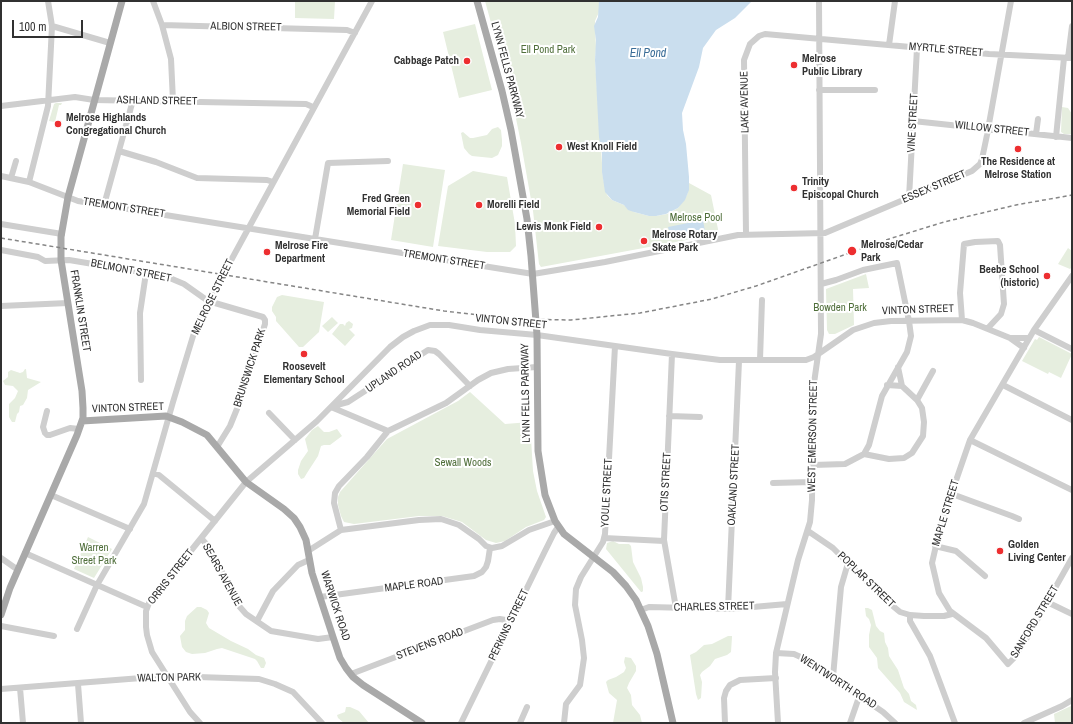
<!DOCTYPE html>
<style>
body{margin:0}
#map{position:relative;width:1073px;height:724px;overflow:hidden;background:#fff;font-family:"Archivo Narrow",sans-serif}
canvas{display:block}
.frame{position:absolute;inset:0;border:2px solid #313131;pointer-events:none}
.scale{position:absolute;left:12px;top:20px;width:71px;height:18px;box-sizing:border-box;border:2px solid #313131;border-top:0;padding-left:5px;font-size:12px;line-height:14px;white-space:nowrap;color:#313131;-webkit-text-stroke:3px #fff;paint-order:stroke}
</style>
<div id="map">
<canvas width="1073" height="724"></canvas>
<div class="frame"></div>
<div class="scale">100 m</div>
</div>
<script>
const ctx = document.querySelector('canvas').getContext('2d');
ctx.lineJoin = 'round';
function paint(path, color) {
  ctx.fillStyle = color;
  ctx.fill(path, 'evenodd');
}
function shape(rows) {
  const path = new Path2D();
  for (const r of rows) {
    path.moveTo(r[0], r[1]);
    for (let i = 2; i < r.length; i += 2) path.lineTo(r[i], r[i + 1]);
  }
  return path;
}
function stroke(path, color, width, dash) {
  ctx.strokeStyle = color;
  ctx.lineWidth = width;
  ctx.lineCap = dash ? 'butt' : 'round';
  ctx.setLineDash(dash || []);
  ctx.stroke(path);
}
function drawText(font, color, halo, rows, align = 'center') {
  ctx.font = font + ' "Archivo Narrow",sans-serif';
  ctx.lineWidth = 4;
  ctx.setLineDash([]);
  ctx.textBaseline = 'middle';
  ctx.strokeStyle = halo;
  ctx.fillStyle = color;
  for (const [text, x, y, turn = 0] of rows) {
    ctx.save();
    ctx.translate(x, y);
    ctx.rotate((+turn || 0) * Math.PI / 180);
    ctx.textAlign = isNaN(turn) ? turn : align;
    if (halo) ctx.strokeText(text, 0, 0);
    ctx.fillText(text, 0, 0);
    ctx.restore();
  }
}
const green = shape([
 [295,1,335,1,334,19,295,18],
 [485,1,599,1,599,12,595,21,596,48,595,60,603,178,607,195,612,200,624,205,634,212,649,216,656,216,667,214,678,208,687,195,689,183,711,195,719,234,541,267,539,264,533,211,521,143,512,99],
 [475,24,492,90,459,98,443,32],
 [56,103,62,103,61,105,59,105,55,122,49,121,54,104],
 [1062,107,1068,108,1072,114,1072,134,1064,134,1061,132],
 [498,127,501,130,502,140,502,146,498,155,492,158,472,156,469,154,464,148,461,133,463,132,470,138,473,138,487,135,492,129],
 [403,164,445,170,433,247,391,240],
 [473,171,507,177,515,224,516,246,510,252,487,252,438,246,448,186],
 [1068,248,1072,251,1072,267,1070,269,1058,264],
 [866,274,869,288,853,289,854,325,835,334,829,334,827,330,826,289],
 [282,295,324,302,319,332,303,347,299,347,276,321,276,317,272,311,272,307,277,297],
 [332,317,338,323,328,332,322,326],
 [349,321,353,324,352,328,349,329,355,335,345,346,332,334,340,324,343,324,345,326,346,323],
 [1039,337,1072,354,1061,378,1049,372,1048,374,1022,361,1035,339,1037,340],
 [25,369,26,369,27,378,41,382,28,390,27,398,23,405,20,406,19,412,17,414,15,422,12,422,9,417,9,404,15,398,18,391,13,386,5,385,3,381,8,377,8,372,11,370,20,373,23,372],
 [470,392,505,424,530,422,533,471,537,491,546,517,544,520,526,527,505,541,496,543,486,540,462,522,442,516,419,516,354,524,344,522,341,516,338,505,338,497,340,492,387,439,458,401],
 [318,426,324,432,329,432,337,429,342,436,330,445,324,445,321,446,318,456,307,473,304,478,301,479,298,474,298,470,301,461,308,451,305,439,312,430],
 [88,537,112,549,94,578,74,569],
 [613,541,619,544,629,544,631,546,633,562,641,578,643,587,643,591,642,592,641,592,606,549,607,543],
 [197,607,201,607,207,610,209,613,206,623,209,628,231,641,248,649,256,655,264,658,266,663,264,668,261,668,257,661,255,659,222,648,217,649,205,653,192,654,186,652,182,647,180,636,185,630,185,621,187,616],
 [865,608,868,608,872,610,876,626,880,631,884,633,885,642,888,648,889,656,898,670,904,688,909,694,911,701,916,705,917,710,904,702,900,693,878,668,877,658,869,647,869,635,871,625,869,619,866,616],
 [728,636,732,636,732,637,731,652,727,655,715,659,710,666,702,672,700,675,702,682,701,698,698,700,696,694,690,655,696,652,704,645,712,644],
 [625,657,631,658,636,666,636,671,629,683,627,688,631,695,632,705,640,715,642,723,613,723,617,700,609,693,606,682,608,680,616,677,624,672,626,668,624,662],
 [1071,706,1072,706,1072,723,1055,723,1054,714],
 [346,707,350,707,359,711,369,723,344,723,338,718,337,715,345,712]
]);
const water = shape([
 [599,1,752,1,735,18,716,30,703,48,699,67,682,113,683,130,686,144,689,177,689,190,685,200,678,208,666,214,656,216,649,216,634,212,628,210,624,205,612,200,605,192,602,172,602,154,599,137,595,60,596,40,594,26,598,17],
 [703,220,705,231,671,238,668,227]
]);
const minor = shape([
 [153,1,162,25,347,30,355,33],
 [162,25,171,59,173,101],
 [52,26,110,43],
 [889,45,895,1],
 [1068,58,1072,26],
 [819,90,875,90],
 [1,106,75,97,94,100,306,104,313,107],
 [913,121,1072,138],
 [1036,134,1038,119],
 [1056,137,1064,58],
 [119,151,156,162,197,178,267,180,273,182],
 [1,176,29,182,78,201,533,274,605,262,738,235,825,233,972,171,980,164,982,159,987,135,1011,1],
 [11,178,16,161],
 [29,182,48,106,52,26,48,1],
 [909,198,917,48],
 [104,205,133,100],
 [1,224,62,234],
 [746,234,744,60,750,44,759,36,765,34,989,54,1072,58],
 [315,239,328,163,388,161],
 [1,250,38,257,45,261,69,260,165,276,184,284,208,301,263,317,265,320,265,324,241,399,230,426,217,447],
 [1072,276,1034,330,970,440,941,524,932,563,939,593,950,611,986,638,1008,664,1013,659,1028,636,1072,558],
 [1,306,68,303],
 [962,320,960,293,964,244,975,242,998,241,1000,245,1004,304,1001,314,988,328],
 [1034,330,1072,349],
 [1011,338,1029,338],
 [672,354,664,540,676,608],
 [760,360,762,300],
 [537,367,508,369,491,373,478,380,446,403,388,431,367,457,339,486,335,493,334,503,341,530,419,520,441,519,459,525,479,539,486,546,492,548,502,546,529,530,555,521],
 [141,380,140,313,146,273],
 [887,385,902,386],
 [1003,385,1072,420],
 [917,400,933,371],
 [333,406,348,402,428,350,435,351,439,354,470,386],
 [331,407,388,431],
 [47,411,43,427,45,433,47,435,50,435,70,428,79,429],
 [269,413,295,440],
 [669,416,700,417],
 [970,440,1072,490],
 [864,454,889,459,904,458,912,453,923,436,924,422,922,408,917,400,902,386,898,367],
 [813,465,845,464,864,454,869,445,882,396,907,352,911,336,909,321,897,263,863,270,836,280,821,284],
 [153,473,159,475,215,521],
 [773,483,812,482],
 [952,494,1012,516,1019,519],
 [51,495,130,529],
 [808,531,833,548,882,597,900,612,910,615,924,616,944,616,952,614],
 [201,538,207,545,223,574,239,606,246,614,271,631,318,639,333,637],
 [604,538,664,541],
 [935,546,956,551,985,576],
 [308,551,341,530],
 [25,553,147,607],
 [1,558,18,570],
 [320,597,474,576,482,572,486,567,488,561,490,548],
 [1047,602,1072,614],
 [728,609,739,361],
 [641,610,649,607,730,609,787,604],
 [910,615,910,621,930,656,955,723],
 [257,621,273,591,298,565,309,560],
 [1,626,54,636],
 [77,629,97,585,144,504,173,402,197,323,372,1],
 [776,653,794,654,805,659,883,712,895,723],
 [351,674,493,620,500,619,511,621],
 [833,677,841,587,848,563],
 [78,684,81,723],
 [20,688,23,723],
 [1,689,167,676,259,679,275,684,293,692,322,723],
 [200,723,190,712,152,652,147,635,146,627,146,611,149,603,246,482,317,421,390,347,403,337,414,331,430,325,449,325,480,330,537,335,672,354,720,360,806,360,814,357,853,330,874,323,891,321,962,320,973,323,1010,338,1024,348],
 [461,723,545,551,554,533,558,527],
 [520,723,527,707],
 [564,723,566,704,580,685,584,658,582,640,575,605,576,589,581,577,603,542,605,534,615,346],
 [725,723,724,698,726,691,730,685,740,680,776,678],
 [778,723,775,672,776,653,798,560,810,522,812,500,813,390,821,334,819,1],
 [850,723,859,697],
 [1024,723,1062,706,1072,700]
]);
const major = shape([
 [477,1,502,91,511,130,527,219,531,256,537,335,538,451,545,495,555,521,564,534,613,572,626,586,636,600,648,626,657,654,673,723],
 [82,421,166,416,182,422,207,435,246,482,284,509,294,518,300,527,306,540,312,573,333,637,340,658,346,668,353,677,363,685,422,723],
 [1,615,10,588,77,435,83,418,83,408,82,391,61,260,61,237,68,197,122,1]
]);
const rail = shape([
 [1,238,444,311,515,319,571,320,640,313,712,299,756,286,892,238,944,222,1016,205,1072,195]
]);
const markers = [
 [467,61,4,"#ed2e30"],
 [794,65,4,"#ed2e30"],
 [58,124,4,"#ed2e30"],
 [559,147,4,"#ed2e30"],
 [1018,149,4,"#ed2e30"],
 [794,188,4,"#ed2e30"],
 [418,205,4,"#ed2e30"],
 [479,205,4,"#ed2e30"],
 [599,227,4,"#ed2e30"],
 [644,241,4,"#ed2e30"],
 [852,251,5,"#ed2e30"],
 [267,252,4,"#ed2e30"],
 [1047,276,4,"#ed2e30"],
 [304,354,4,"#ed2e30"],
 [1000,551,4,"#ed2e30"]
];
const streetNames = [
 ["ALBION STREET",246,27,1],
 ["MYRTLE STREET",946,50,5],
 ["LYNN FELLS PARKWAY",507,70,75],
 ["ASHLAND STREET",157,101,1],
 ["LAKE AVENUE",745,102,-91],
 ["VINE STREET",913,123,-87],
 ["WILLOW STREET",992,129,6],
 ["ESSEX STREET",934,187,-23],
 ["TREMONT STREET",124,208,9],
 ["TREMONT STREET",444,260,9],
 ["BELMONT STREET",131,271,11],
 ["MELROSE STREET",213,297,-64],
 ["VINTON STREET",918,310,-2],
 ["FRANKLIN STREET",80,311,81],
 ["VINTON STREET",511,322,6],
 ["BRUNSWICK PARK",250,368,-72],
 ["UPLAND ROAD",394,372,-34],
 ["LYNN FELLS PARKWAY",526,393,-91],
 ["VINTON STREET",128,408,-2],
 ["WEST EMERSON STREET",813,436,-89],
 ["OTIS STREET",666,482,-87],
 ["OAKLAND STREET",734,485,-87],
 ["YOULE STREET",607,493,-87],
 ["MAPLE STREET",946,513,-73],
 ["SEARS AVENUE",222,575,61],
 ["ORRIS STREET",171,577,-52],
 ["POPLAR STREET",866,580,44],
 ["MAPLE ROAD",414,585,-7],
 ["WARWICK ROAD",335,606,72],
 ["CHARLES STREET",714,607,-1],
 ["SANFORD STREET",1035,622,-59],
 ["PERKINS STREET",509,625,-64],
 ["STEVENS ROAD",430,644,-21],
 ["WALTON PARK",169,678,-1],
 ["WENTWORTH ROAD",838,682,33]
];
const parkNames = [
 ["Ell Pond Park",548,50],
 ["Melrose Pool",696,218],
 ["Bowden Park",840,308],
 ["Sewall Woods",463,463],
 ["Warren",94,548],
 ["Street Park",94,561]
];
const poiNames = [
 ["Melrose",802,59],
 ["Public Library",802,72],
 ["Cabbage Patch",459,61,"right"],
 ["Melrose Highlands",66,118],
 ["Congregational Church",66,131],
 ["West Knoll Field",567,147],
 ["The Residence at",1018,162,"center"],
 ["Melrose Station",1018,175,"center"],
 ["Trinity",802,182],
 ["Episcopal Church",802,195],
 ["Fred Green",410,199,"right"],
 ["Memorial Field",410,212,"right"],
 ["Morelli Field",487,205],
 ["Lewis Monk Field",591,227,"right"],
 ["Melrose Rotary",652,235],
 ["Skate Park",652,248],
 ["Melrose/Cedar",861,245],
 ["Park",861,258],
 ["Melrose Fire",275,246],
 ["Department",275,259],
 ["Beebe School",1039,270,"right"],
 ["(historic)",1039,283,"right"],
 ["Roosevelt",304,367,"center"],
 ["Elementary School",304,380,"center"],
 ["Golden",1008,545],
 ["Living Center",1008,558]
];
const waterNames = [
 ["Ell Pond",648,54]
];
paint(green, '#e6eedf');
paint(water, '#cadeee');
stroke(minor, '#cecece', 6);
stroke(major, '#a9a9a9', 7);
stroke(rail, '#868686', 1.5, [4, 3]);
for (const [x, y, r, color] of markers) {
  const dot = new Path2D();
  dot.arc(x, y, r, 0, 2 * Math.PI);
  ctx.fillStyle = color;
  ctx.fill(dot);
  stroke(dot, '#fff', 1.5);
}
drawText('11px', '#313131', '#fff', streetNames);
drawText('11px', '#506f3b', '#fff', parkNames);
drawText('bold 11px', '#313131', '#fff', poiNames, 'left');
drawText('italic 12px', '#3a6d97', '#fff', waterNames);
</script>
